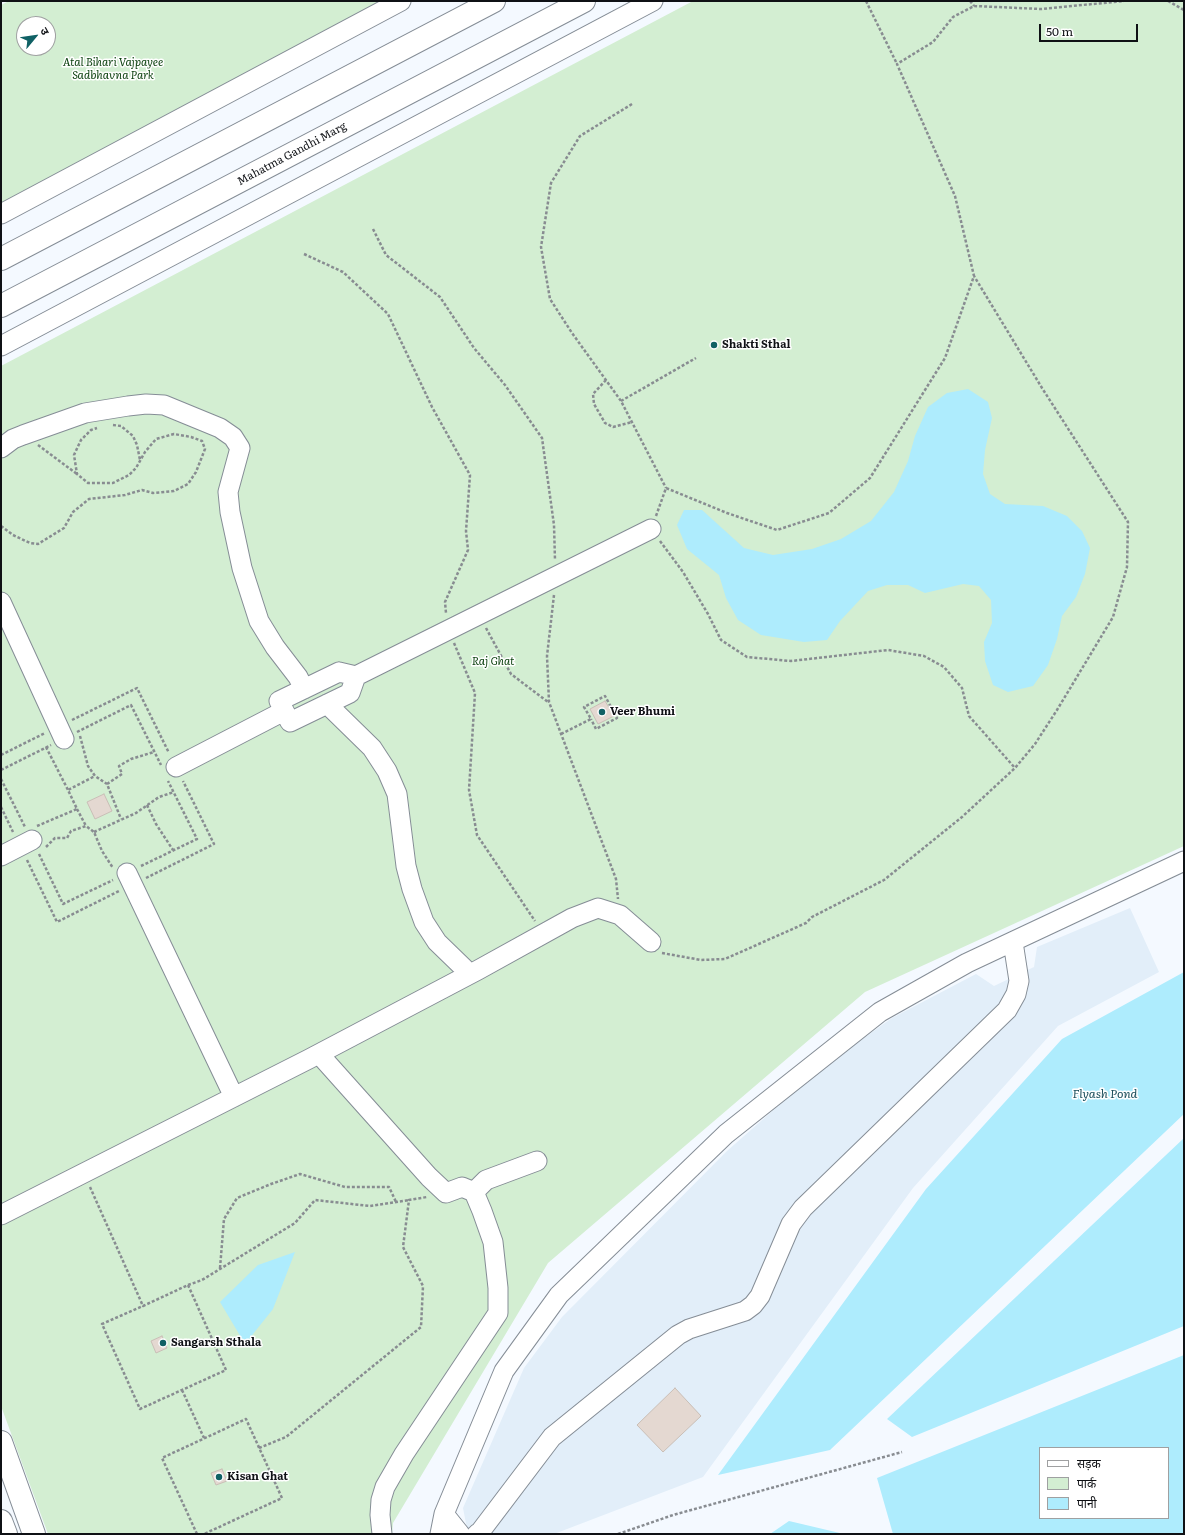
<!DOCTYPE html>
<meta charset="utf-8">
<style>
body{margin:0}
#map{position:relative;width:1185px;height:1535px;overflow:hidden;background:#f4f9ff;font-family:Literata,"Noto Sans Devanagari",serif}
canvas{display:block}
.frame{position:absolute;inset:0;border:2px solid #0f1115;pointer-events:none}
.legend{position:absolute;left:1039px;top:1447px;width:130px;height:72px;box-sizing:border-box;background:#fff;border:1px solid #9fa0a1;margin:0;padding:5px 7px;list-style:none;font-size:12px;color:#0f1115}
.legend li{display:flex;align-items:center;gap:8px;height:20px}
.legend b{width:20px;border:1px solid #9fa0a1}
.north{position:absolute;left:16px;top:16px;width:40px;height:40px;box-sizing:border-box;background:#fff;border:1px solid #9fa0a1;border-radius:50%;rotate:61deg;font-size:11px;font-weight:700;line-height:16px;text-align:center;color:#0f1115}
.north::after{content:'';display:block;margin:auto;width:14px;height:18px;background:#106165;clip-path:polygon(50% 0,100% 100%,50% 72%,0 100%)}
.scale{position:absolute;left:1039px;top:24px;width:99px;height:18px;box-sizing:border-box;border:2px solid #0f1115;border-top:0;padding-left:5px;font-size:12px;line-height:14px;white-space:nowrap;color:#0f1115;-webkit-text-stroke:3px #fff;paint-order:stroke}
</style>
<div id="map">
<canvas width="1185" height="1535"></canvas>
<div class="frame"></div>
<ul class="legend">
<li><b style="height:5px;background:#fff"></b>सड़क</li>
<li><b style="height:11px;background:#d3eed2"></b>पार्क</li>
<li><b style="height:11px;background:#aeecfd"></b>पानी</li>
</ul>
<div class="north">उ</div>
<div class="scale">50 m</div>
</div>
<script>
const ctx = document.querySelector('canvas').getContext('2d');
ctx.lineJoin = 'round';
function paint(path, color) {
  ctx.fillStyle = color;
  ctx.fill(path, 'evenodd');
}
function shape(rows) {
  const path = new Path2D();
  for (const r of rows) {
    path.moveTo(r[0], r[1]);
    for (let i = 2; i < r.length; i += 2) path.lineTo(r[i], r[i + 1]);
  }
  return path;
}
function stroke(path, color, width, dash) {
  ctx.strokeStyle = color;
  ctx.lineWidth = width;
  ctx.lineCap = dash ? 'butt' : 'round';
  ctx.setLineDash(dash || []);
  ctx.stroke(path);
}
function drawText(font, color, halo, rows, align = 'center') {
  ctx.font = font + ' Literata,serif';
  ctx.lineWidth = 3;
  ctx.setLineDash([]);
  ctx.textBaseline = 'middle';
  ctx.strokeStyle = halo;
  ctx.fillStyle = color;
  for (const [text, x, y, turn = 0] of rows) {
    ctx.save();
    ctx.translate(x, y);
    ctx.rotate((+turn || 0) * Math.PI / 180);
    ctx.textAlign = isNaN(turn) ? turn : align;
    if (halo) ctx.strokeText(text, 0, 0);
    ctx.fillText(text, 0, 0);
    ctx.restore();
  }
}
const built = shape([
 [1130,908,1159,972,1058,1026,913,1188,703,1477,554,1534,468,1534,463,1508,524,1368,562,1317,727,1151,820,1069,892,1018,976,974,994,986,1034,967,1037,947]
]);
const green = shape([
 [9,1,380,1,1,206,1,5],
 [24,24,48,24,48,48,24,48],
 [693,1,1184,1,1184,846,865,992,548,1263,393,1523,392,1534,48,1534,1,1406,1,366]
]);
const water = shape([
 [968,389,988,402,992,418,985,450,983,474,990,494,1005,504,1043,506,1067,516,1082,531,1090,548,1085,574,1076,597,1062,616,1057,639,1048,665,1033,686,1008,692,993,685,985,661,984,642,992,623,991,600,979,586,963,584,925,593,908,585,887,585,868,591,840,621,827,640,804,642,761,635,738,620,726,598,719,575,687,549,677,525,684,510,702,510,744,548,773,555,812,549,841,539,871,521,894,492,908,461,915,436,928,407,947,393],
 [1184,972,1184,1114,830,1450,718,1475,926,1189,1062,1039],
 [1184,1138,1184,1326,912,1437,887,1419],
 [295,1252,273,1309,245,1344,220,1302,258,1265],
 [1184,1355,1184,1534,893,1534,877,1478],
 [1040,1448,1168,1448,1168,1518,1040,1518],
 [789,1521,844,1534,770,1534]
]);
const building = shape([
 [605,701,614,716,598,724,590,709,605,701],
 [104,794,112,811,95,819,87,802,104,794],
 [162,1336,167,1348,156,1353,151,1341,162,1336],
 [675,1388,701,1416,663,1452,637,1425,675,1388],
 [222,1469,227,1481,216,1485,211,1473,222,1469]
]);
const path = shape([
 [866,1,897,64],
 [970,1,974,6],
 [1168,1,1184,10],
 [632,104,580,136,551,183,541,247,550,299,572,333,621,401,666,488],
 [373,229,386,255,440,297,474,348,505,385,542,438,554,525,555,560],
 [304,254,343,272,388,314,432,407,470,475,466,531,468,550,445,602,446,613],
 [606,380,593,394,594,404,605,423,613,427,632,422],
 [621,401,696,358],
 [113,425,121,426,133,436,137,445,140,460],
 [38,445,77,474],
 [656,516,666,488,727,513,777,530,829,513,870,478,945,358,974,276,955,196,897,64,933,42,953,17,974,6,1041,9,1124,1],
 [1,526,13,535,30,543,38,544,64,528,73,512,89,499,125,495,142,490,153,493,174,491,188,484,196,472,205,449,202,441,191,437,174,434,156,439,145,452,136,468,129,475,113,483,88,483,77,474,74,455,81,440,91,430,97,428],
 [660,541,683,572,708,614,721,640,747,657,791,661,888,650,924,656,944,667,962,688,969,716,1015,768],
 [554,595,547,656,549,702,616,879,618,899],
 [486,628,511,674,548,702],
 [454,643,475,693,469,790,477,835,535,921],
 [72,720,137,688,169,753],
 [77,732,131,705,161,765],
 [561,734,591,719,584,707,605,696,617,718,596,729,591,719],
 [80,736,88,766,95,776,107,784,121,819],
 [46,747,68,790],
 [1,755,45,733],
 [1,770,51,745],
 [1,779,25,827],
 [107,784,122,774,119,766,131,759,154,752],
 [147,805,156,824,173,850],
 [1,807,13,832],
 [77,809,86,826],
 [37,826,77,809,68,790,95,776],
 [94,832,136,813,159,797,174,792],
 [46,847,55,838,67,838,71,831,86,826,94,832,102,851,113,868],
 [39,854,63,904,113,880],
 [27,860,57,922,119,891],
 [141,866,197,839,168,781],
 [146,878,214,844,183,781],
 [662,953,701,960,725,959,806,923,812,917,884,880,962,817,1015,768,1035,744,1057,710,1113,617,1127,567,1128,522,1042,388,974,276],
 [90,1187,143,1306,188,1285,226,1370,140,1409,102,1324,143,1306],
 [220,1268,224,1219,237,1198,271,1184,300,1174,345,1187,389,1187,396,1202],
 [188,1285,202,1280,295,1223,315,1200,370,1206,409,1200],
 [182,1390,204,1438],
 [259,1448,286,1437,421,1327,423,1286,403,1247,409,1200,427,1197],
 [197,1534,162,1458,246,1419,282,1498,204,1534],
 [618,1534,673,1515,902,1452]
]);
const minor = shape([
 [1,214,401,1],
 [1,346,653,1],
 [1,448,13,439,23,435,85,413,128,406,146,404,164,405,220,428,233,437,240,448,228,492,230,512,242,568,259,621,275,647,298,677,304,689],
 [1,602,64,739],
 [339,672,356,676,350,693,290,722,279,701,339,672],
 [356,676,651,529],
 [327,704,372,748,387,771,397,794,406,866,412,889,424,922,437,942,470,974],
 [176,767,284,711],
 [1,856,32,840],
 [127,873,234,1097],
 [319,1054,429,1177,446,1193,462,1187,474,1192,482,1211,493,1242,498,1288,498,1313,404,1454,385,1487,381,1500,380,1515,382,1534],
 [474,1192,486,1180,537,1161],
 [1,1215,309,1059,478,970,572,918,598,908,620,915,651,942],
 [444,1514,460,1534],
 [440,1534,444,1514,504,1371,559,1295,726,1134,880,1012,967,963,1184,861],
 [477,1534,480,1532,552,1437,678,1335,689,1329,745,1311,753,1305,760,1296,791,1224,803,1208,1007,1010,1016,994,1019,981,1013,942]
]);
const major = shape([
 [1,259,494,1],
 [1,306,584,1],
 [1,1442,34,1534],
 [1,1521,6,1534]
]);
const markers = [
 [714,345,4,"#106165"],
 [602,712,4,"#106165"],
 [163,1343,4,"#106165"],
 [219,1477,4,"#106165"]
];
const parkNames = [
 ["Atal Bihari Vajpayee",113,63],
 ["Sadbhavna Park",113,76],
 ["Raj Ghat",493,662]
];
const streetNames = [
 ["Mahatma Gandhi Marg",292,154,-28]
];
const poiNames = [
 ["Shakti Sthal",722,345],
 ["Veer Bhumi",610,712],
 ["Sangarsh Sthala",171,1343],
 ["Kisan Ghat",227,1477]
];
const waterNames = [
 ["Flyash Pond",1105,1094]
];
paint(built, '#e2eef9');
paint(green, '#d3eed2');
paint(water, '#aeecfd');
paint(building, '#e4d8d1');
stroke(building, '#cabfb7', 1);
stroke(minor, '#858d96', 21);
stroke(major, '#858d96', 24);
stroke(path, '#888c91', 2.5, [3, 2]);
stroke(minor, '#fff', 19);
stroke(major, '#fff', 22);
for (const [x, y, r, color] of markers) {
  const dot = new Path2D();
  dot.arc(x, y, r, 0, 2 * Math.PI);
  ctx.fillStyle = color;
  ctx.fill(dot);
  stroke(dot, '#fff', 1.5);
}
drawText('italic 11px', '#0d4210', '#fff', parkNames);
drawText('11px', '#0f1115', '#fff', streetNames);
drawText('bold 11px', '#0f1115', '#fff', poiNames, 'left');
drawText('italic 12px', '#194d5a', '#fff', waterNames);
</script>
